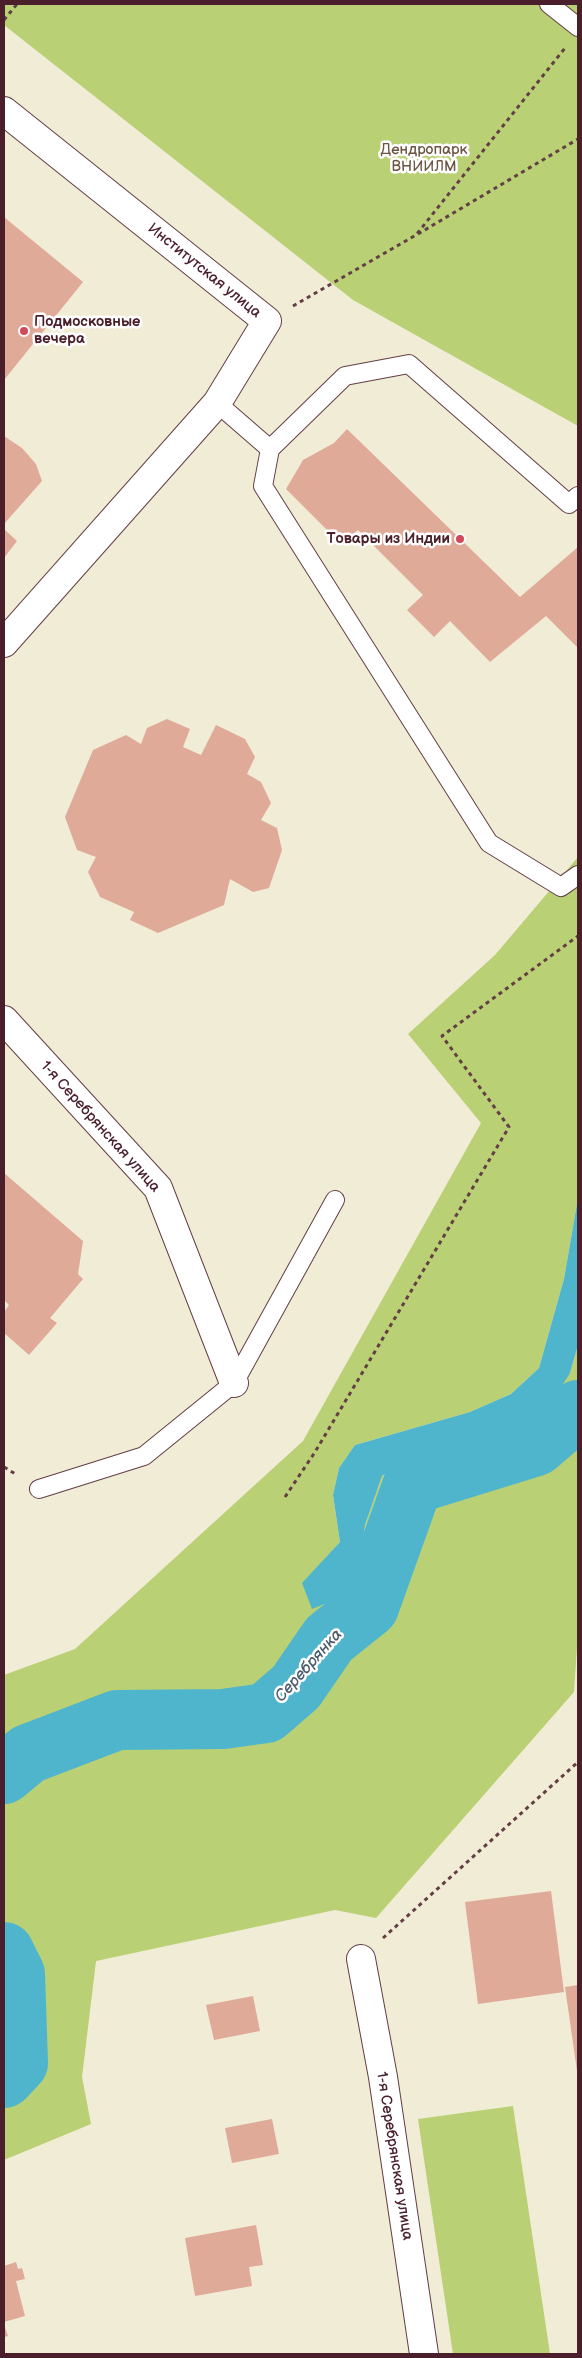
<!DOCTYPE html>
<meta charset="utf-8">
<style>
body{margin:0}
#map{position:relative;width:582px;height:2358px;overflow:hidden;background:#f1ecd6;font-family:"Balsamiq Sans",sans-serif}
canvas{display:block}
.frame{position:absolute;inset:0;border:5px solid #4a1f2b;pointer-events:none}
</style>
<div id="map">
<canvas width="582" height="2358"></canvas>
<div class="frame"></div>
</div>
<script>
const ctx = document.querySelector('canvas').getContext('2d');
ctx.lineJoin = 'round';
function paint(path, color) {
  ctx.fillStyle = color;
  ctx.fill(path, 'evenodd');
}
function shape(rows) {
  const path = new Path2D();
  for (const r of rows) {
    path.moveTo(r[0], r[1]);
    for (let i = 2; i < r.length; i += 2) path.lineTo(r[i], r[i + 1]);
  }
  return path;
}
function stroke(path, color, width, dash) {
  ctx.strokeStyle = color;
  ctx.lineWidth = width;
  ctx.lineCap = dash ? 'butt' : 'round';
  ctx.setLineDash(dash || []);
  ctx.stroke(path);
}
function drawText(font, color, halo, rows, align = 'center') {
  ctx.font = font + ' "Balsamiq Sans",sans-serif';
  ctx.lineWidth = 5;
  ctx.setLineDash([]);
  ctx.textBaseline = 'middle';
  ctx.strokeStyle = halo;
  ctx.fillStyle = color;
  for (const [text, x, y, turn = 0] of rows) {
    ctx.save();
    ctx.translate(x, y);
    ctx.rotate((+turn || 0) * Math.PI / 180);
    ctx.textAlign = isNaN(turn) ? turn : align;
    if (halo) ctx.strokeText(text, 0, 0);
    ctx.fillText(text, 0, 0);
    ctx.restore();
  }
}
const green = shape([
 [4,4,578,4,578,426,353,300,4,25],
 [578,857,578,1198,564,1279,539,1368,511,1394,470,1412,355,1445,339,1468,333,1495,340,1542,303,1583,356,1587,365,1525,382,1476,404,1461,498,1439,570,1373,578,1345,578,1633,574,1692,376,1918,335,1910,96,1961,82,2077,91,2124,4,2160,4,1675,75,1649,303,1441,481,1123,408,1034,495,955],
 [513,2106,550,2354,453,2354,418,2119]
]);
const water = shape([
 [578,1198,578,1345,570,1373,554,1398,498,1439,404,1461,382,1476,365,1525,357,1586,337,1599,312,1609,302,1583,340,1542,333,1495,339,1468,355,1445,470,1412,511,1394,539,1368,564,1279]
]);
const river = shape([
 [4,1774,28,1754,117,1720,223,1719,266,1713,296,1687,329,1639,369,1607,413,1484,536,1446,578,1410],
 [4,1952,15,1974,18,2063,4,2078]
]);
const building = shape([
 [4,217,83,282,4,380],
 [347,429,520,597,578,547,578,648,546,616,490,662,450,621,434,637,407,610,423,595,358,530,342,545,286,489,303,460,334,443],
 [4,436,22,448,36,464,42,481,4,524],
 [4,529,17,541,4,558],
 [167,719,190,729,183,747,201,755,216,725,245,739,255,757,247,774,261,782,271,803,261,820,277,828,282,850,269,888,253,892,230,879,224,905,158,933,130,920,134,912,100,897,88,872,96,857,77,850,65,817,93,750,126,735,141,744,147,728],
 [4,1173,83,1241,78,1274,83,1279,50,1318,57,1323,29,1355,4,1333,4,1312,9,1305,4,1300],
 [551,1891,564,1992,478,2004,465,1902],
 [578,1985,578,2071,577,2071,565,1987],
 [253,1996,260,2031,214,2040,206,2005],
 [272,2119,279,2154,232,2163,225,2128],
 [256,2225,263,2265,249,2267,252,2286,195,2296,185,2238],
 [16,2262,18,2269,22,2268,25,2279,16,2281,25,2316,4,2322,4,2266],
 [4,2325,8,2336,4,2337]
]);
const path = shape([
 [4,20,17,4],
 [418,234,578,139],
 [293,306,416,235,565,48],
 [4,1467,17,1475],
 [285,1497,315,1452,509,1127,442,1036,578,936],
 [383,1938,578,1762]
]);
const service = shape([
 [549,4,578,27],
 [217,403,270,449],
 [578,496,569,504,409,364,345,376,270,449,263,486,489,843,561,887,578,875],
 [39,1489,144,1456,234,1383,335,1200]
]);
const minor = shape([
 [4,111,267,321,217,403,4,643],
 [4,1020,158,1188,234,1383],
 [361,1959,383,2077,424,2354]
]);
const markers = [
 [24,331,5,"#d1495b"],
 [460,539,5,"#d1495b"]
];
const parkNames = [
 ["Дендропарк",424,150],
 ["ВНИИЛМ",424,167]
];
const streetNames = [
 ["Институтская улица",204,271,39],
 ["1-я Серебрянская улица",100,1127,48],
 ["1-я Серебрянская улица",394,2156,81]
];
const poiNames = [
 ["Подмосковные",34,322],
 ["вечера",34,339],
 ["Товары из Индии",450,539,"right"]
];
const waterNames = [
 ["Серебрянка",309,1666,-48]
];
paint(green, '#bad074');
paint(water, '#4eb5cd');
stroke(river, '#4eb5cd', 60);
paint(building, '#e0aa99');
stroke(service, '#633e45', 20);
stroke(minor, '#633e45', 30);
stroke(path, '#633e45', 3, [4, 4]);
stroke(service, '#fff', 18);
stroke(minor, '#fff', 28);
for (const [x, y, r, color] of markers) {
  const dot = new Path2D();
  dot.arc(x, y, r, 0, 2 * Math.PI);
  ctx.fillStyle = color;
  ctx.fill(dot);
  stroke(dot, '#fff', 2);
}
drawText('15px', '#6c5441', '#fff', parkNames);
drawText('15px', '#4a1f2b', '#fff', streetNames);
drawText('bold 15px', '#4a1f2b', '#fff', poiNames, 'left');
drawText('italic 16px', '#4c5b6c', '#fff', waterNames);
</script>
